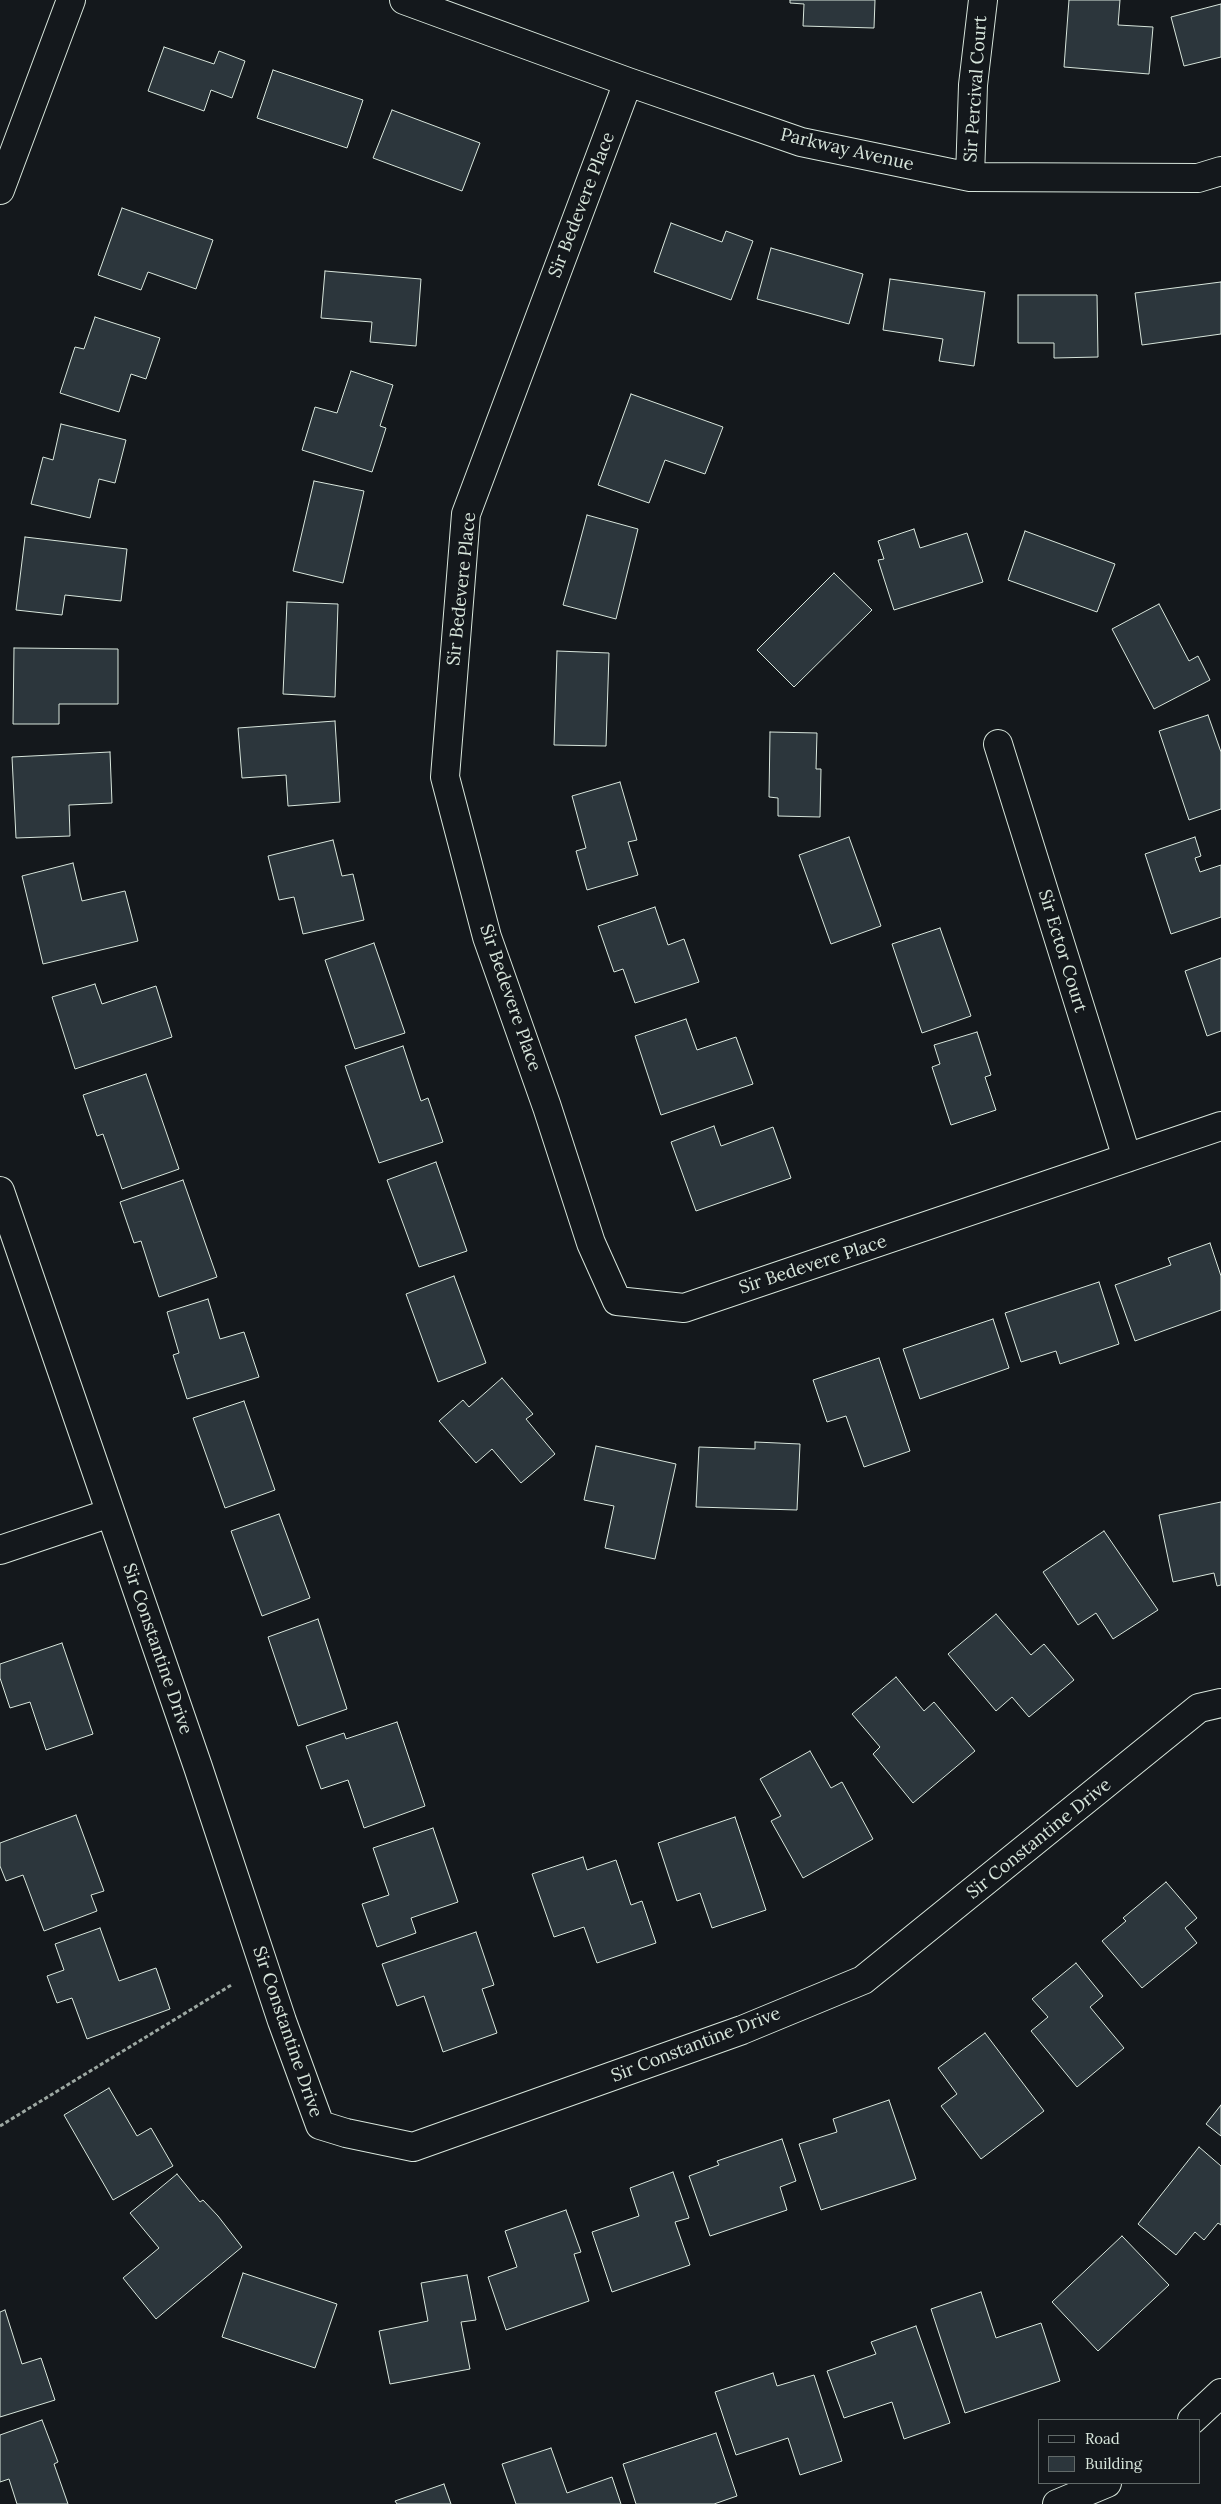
<!DOCTYPE html>
<style>
body{margin:0}
#map{position:relative;width:1221px;height:2504px;overflow:hidden;background:#14181c;font-family:Lora,serif}
canvas{display:block}
.legend{position:absolute;left:1038px;top:2419px;width:162px;height:65px;box-sizing:border-box;background:#14181c;border:1px solid #626a69;margin:0;padding:6px 9px;list-style:none;font-size:15px;color:#d8e6dc}
.legend li{display:flex;align-items:center;gap:10px;height:25px}
.legend b{width:25px;border:1px solid #626a69}
</style>
<div id="map">
<canvas width="1221" height="2504"></canvas>
<ul class="legend">
<li><b style="height:6px;background:#14181c"></b>Road</li>
<li><b style="height:14px;background:#2c363c"></b>Building</li>
</ul>
</div>
<script>
const ctx = document.querySelector('canvas').getContext('2d');
ctx.lineJoin = 'round';
function paint(path, color) {
  ctx.fillStyle = color;
  ctx.fill(path, 'evenodd');
}
function shape(rows) {
  const path = new Path2D();
  for (const r of rows) {
    path.moveTo(r[0], r[1]);
    for (let i = 2; i < r.length; i += 2) path.lineTo(r[i], r[i + 1]);
  }
  return path;
}
function stroke(path, color, width, dash) {
  ctx.strokeStyle = color;
  ctx.lineWidth = width;
  ctx.lineCap = dash ? 'butt' : 'round';
  ctx.setLineDash(dash || []);
  ctx.stroke(path);
}
function drawText(font, color, halo, rows, align = 'center') {
  ctx.font = font + ' Lora,serif';
  ctx.lineWidth = 4;
  ctx.setLineDash([]);
  ctx.textBaseline = 'middle';
  ctx.strokeStyle = halo;
  ctx.fillStyle = color;
  for (const [text, x, y, turn = 0] of rows) {
    ctx.save();
    ctx.translate(x, y);
    ctx.rotate((+turn || 0) * Math.PI / 180);
    ctx.textAlign = isNaN(turn) ? turn : align;
    if (halo) ctx.strokeText(text, 0, 0);
    ctx.fillText(text, 0, 0);
    ctx.restore();
  }
}
const building = shape([
 [790,0,875,0,874,28,803,26,804,4,790,3,790,0],
 [1069,0,1120,0,1118,25,1153,27,1149,74,1064,67,1069,0],
 [1221,4,1221,57,1184,66,1171,17,1221,4],
 [164,47,214,64,219,51,245,61,232,98,211,90,204,111,148,91,164,47],
 [273,70,363,100,347,148,257,118,273,70],
 [392,110,480,143,462,191,373,158,392,110],
 [122,208,213,240,196,289,148,272,141,290,98,275,122,208],
 [671,223,722,242,726,231,753,241,731,300,654,272,671,223],
 [771,248,863,274,849,324,757,299,771,248],
 [325,271,421,279,416,346,370,342,372,322,321,318,325,271],
 [890,279,985,292,974,366,939,361,943,339,883,330,890,279],
 [1221,282,1221,334,1142,345,1135,293,1221,282],
 [1018,295,1097,295,1098,357,1054,358,1054,343,1018,343,1018,295],
 [95,317,160,338,146,379,131,374,119,412,60,393,75,347,84,349,95,317],
 [351,371,393,385,380,426,386,428,372,472,302,450,315,407,337,413,351,371],
 [631,394,723,427,705,474,665,460,649,503,598,485,631,394],
 [61,424,126,440,115,483,99,479,90,518,31,504,43,457,53,460,61,424],
 [314,481,364,491,343,583,293,571,314,481],
 [587,515,638,529,616,619,563,605,587,515],
 [914,529,920,548,967,533,983,582,894,610,878,560,884,559,878,541,914,529],
 [1025,531,1115,564,1097,612,1008,580,1025,531],
 [25,537,127,549,121,601,65,595,62,615,16,610,25,537],
 [834,573,872,610,794,687,757,650,834,573],
 [287,602,338,604,335,697,283,694,287,602],
 [1159,604,1189,661,1198,656,1210,680,1154,709,1112,629,1159,604],
 [14,648,118,649,118,704,59,704,59,724,13,724,14,648],
 [557,651,609,653,606,746,554,745,557,651],
 [1208,715,1221,752,1221,809,1189,820,1159,731,1208,715],
 [335,721,340,802,288,806,286,775,242,778,238,728,335,721],
 [770,732,817,733,816,769,821,769,820,817,778,816,778,798,769,797,770,732],
 [110,752,112,803,69,805,70,836,16,838,12,757,110,752],
 [620,782,637,840,628,842,638,875,587,890,576,851,586,848,572,796,620,782],
 [849,837,881,926,831,944,799,855,849,837],
 [1195,837,1201,856,1195,858,1200,872,1221,865,1221,917,1171,934,1145,854,1195,837],
 [333,840,342,876,353,874,364,920,303,934,294,897,279,900,268,856,333,840],
 [73,863,82,901,125,891,138,941,43,964,22,876,73,863],
 [655,907,668,945,684,939,699,982,635,1003,623,969,614,972,598,926,655,907],
 [940,928,971,1016,922,1033,892,944,940,928],
 [374,943,405,1033,355,1049,325,960,374,943],
 [1221,958,1221,1031,1207,1036,1185,971,1221,958],
 [95,984,102,1004,156,986,172,1037,75,1069,52,997,95,984],
 [686,1019,697,1050,736,1037,753,1084,661,1115,635,1036,686,1019],
 [977,1032,991,1075,985,1077,996,1110,951,1125,932,1067,940,1064,934,1045,977,1032],
 [403,1046,421,1101,428,1098,443,1142,379,1163,345,1066,403,1046],
 [146,1074,179,1169,122,1189,103,1134,97,1136,83,1095,146,1074],
 [714,1126,721,1146,773,1127,791,1178,696,1211,671,1142,714,1126],
 [436,1162,467,1251,419,1267,387,1180,436,1162],
 [183,1180,217,1277,159,1297,141,1241,134,1243,120,1202,183,1180],
 [1210,1243,1221,1276,1221,1310,1135,1341,1115,1285,1171,1265,1168,1258,1210,1243],
 [454,1276,486,1363,438,1382,406,1294,454,1276],
 [1099,1282,1119,1344,1060,1364,1056,1351,1021,1362,1005,1313,1099,1282],
 [208,1299,220,1339,244,1332,259,1377,187,1399,173,1355,179,1353,167,1312,208,1299],
 [993,1319,1009,1368,920,1399,903,1349,993,1319],
 [879,1358,910,1451,864,1467,846,1416,827,1422,813,1380,879,1358],
 [502,1378,533,1414,526,1419,555,1454,521,1483,492,1449,476,1463,439,1421,463,1400,469,1407,502,1378],
 [244,1401,275,1490,225,1508,193,1418,244,1401],
 [755,1442,800,1444,797,1510,696,1507,699,1447,755,1449,755,1442],
 [596,1446,676,1464,655,1559,605,1548,614,1506,584,1500,596,1446],
 [1221,1502,1221,1585,1217,1586,1214,1573,1173,1582,1159,1515,1221,1502],
 [279,1514,310,1598,262,1616,231,1531,279,1514],
 [1104,1531,1158,1610,1113,1639,1096,1613,1078,1625,1043,1572,1104,1531],
 [996,1614,1031,1655,1044,1644,1074,1680,1029,1717,1012,1697,996,1711,948,1654,996,1614],
 [318,1619,347,1709,298,1726,268,1637,318,1619],
 [62,1643,93,1734,46,1750,30,1702,10,1708,0,1678,0,1664,62,1643],
 [896,1677,924,1711,934,1702,975,1751,913,1803,873,1754,880,1747,852,1714,896,1677],
 [397,1722,425,1806,364,1828,348,1780,321,1789,306,1746,344,1733,346,1739,397,1722],
 [810,1751,831,1788,842,1782,873,1839,803,1878,771,1821,781,1816,760,1779,810,1751],
 [76,1815,104,1891,91,1895,97,1911,44,1931,23,1875,6,1881,0,1866,0,1843,76,1815],
 [735,1817,766,1910,712,1928,700,1893,677,1901,658,1843,735,1817],
 [433,1828,458,1902,411,1918,416,1933,377,1947,362,1904,389,1895,373,1848,433,1828],
 [583,1857,587,1870,616,1860,631,1905,642,1901,656,1943,597,1963,584,1927,554,1937,532,1874,583,1857],
 [1166,1882,1197,1918,1185,1928,1197,1943,1142,1988,1102,1941,1126,1921,1123,1918,1166,1882],
 [100,1928,119,1981,156,1968,170,2009,87,2039,72,1998,57,2003,47,1976,64,1970,55,1944,100,1928],
 [476,1932,494,1985,482,1989,497,2033,443,2052,424,1996,397,2006,382,1964,476,1932],
 [1076,1963,1103,1996,1090,2007,1124,2048,1077,2087,1031,2031,1048,2017,1032,1999,1076,1963],
 [985,2033,1044,2111,981,2159,941,2106,957,2094,938,2068,985,2033],
 [109,2088,137,2136,151,2128,173,2166,113,2200,64,2115,109,2088],
 [889,2100,916,2179,821,2210,799,2144,837,2132,833,2119,889,2100],
 [1221,2105,1221,2136,1206,2124,1221,2105],
 [782,2139,796,2181,780,2187,787,2210,710,2236,689,2176,719,2165,717,2161,782,2139],
 [1199,2147,1221,2166,1221,2225,1218,2223,1204,2240,1195,2232,1176,2255,1138,2224,1199,2147],
 [673,2172,689,2218,675,2222,690,2265,612,2292,592,2232,639,2216,630,2188,673,2172],
 [177,2174,200,2202,203,2200,218,2216,242,2247,156,2319,123,2278,159,2248,130,2213,177,2174],
 [566,2210,581,2252,574,2254,589,2301,506,2330,488,2277,517,2267,505,2231,566,2210],
 [1122,2236,1169,2285,1098,2351,1052,2302,1122,2236],
 [243,2273,337,2304,315,2368,222,2337,243,2273],
 [467,2275,476,2320,461,2322,470,2369,390,2384,379,2331,428,2321,421,2283,467,2275],
 [981,2292,996,2338,1041,2323,1060,2381,965,2413,931,2309,981,2292],
 [5,2310,22,2364,41,2358,55,2400,0,2417,0,2312,5,2310],
 [916,2326,950,2423,904,2439,892,2402,844,2418,827,2371,876,2354,871,2342,916,2326],
 [773,2373,777,2386,814,2375,842,2461,800,2475,788,2438,736,2455,715,2392,773,2373],
 [42,2420,58,2462,54,2464,68,2504,17,2504,9,2479,0,2482,0,2435,42,2420],
 [716,2433,737,2496,714,2504,636,2504,623,2464,716,2433],
 [551,2448,567,2493,612,2477,621,2504,516,2504,502,2464,551,2448],
 [444,2484,451,2504,397,2504,395,2501,444,2484]
]);
const path = shape([
 [0,2126,233,1984]
]);
const minor = shape([
 [404,0,628,82,801,142,970,177,1198,178,1221,171],
 [628,82,466,514,445,777,487,937,547,1107,591,1243,617,1301,684,1308,1221,1126],
 [970,177,973,85,983,0],
 [0,190,71,0],
 [998,744,1127,1158],
 [0,1191,198,1767,282,2021,320,2125,346,2133,413,2147,742,2030,863,1980,1199,1708,1221,1703],
 [0,1550,110,1513],
 [1192,2420,1221,2393],
 [1057,2504,1107,2483]
]);
const streetNames = [
 ["Sir Percival Court",976,89,-86],
 ["Parkway Avenue",847,150,13],
 ["Sir Bedevere Place",582,205,-69],
 ["Sir Bedevere Place",462,589,-84],
 ["Sir Ector Court",1062,951,73],
 ["Sir Bedevere Place",510,998,71],
 ["Sir Bedevere Place",813,1265,-18],
 ["Sir Constantine Drive",157,1649,71],
 ["Sir Constantine Drive",1039,1839,-39],
 ["Sir Constantine Drive",287,2032,71],
 ["Sir Constantine Drive",696,2045,-21]
];
paint(building, '#2c363c');
stroke(building, '#d8e6dc', 1);
stroke(minor, '#d8e6dc', 30);
stroke(path, '#9da8a2', 3, [4, 2.5]);
stroke(minor, '#14181c', 28);
drawText('18px', '#d8e6dc', '#14181c', streetNames);
</script>
